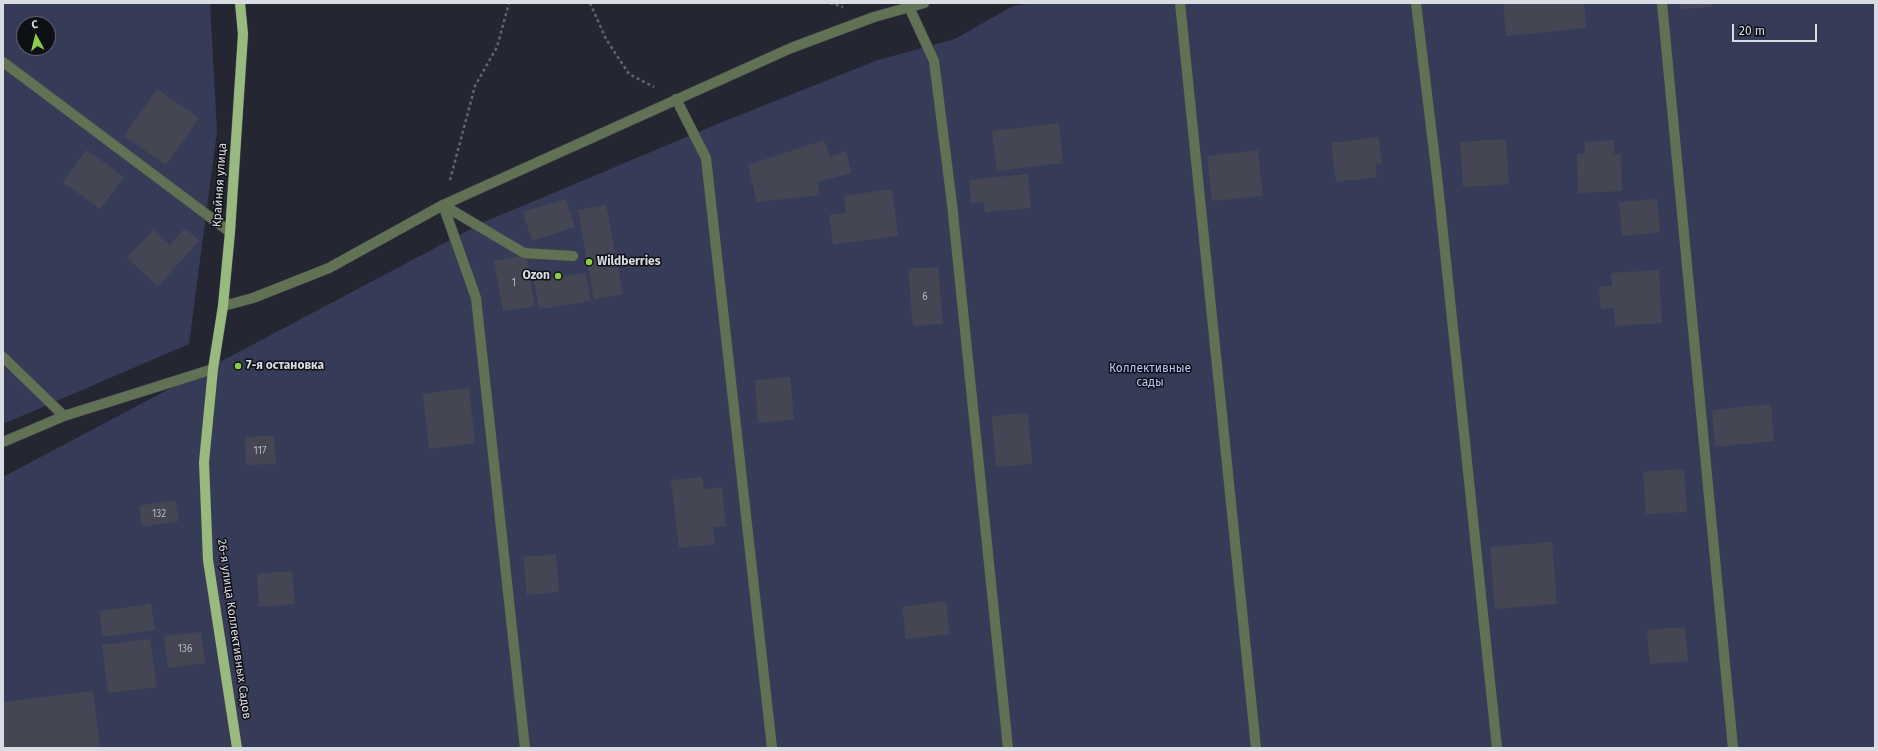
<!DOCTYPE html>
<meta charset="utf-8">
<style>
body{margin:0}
#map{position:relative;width:1878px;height:751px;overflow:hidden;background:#242731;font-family:"Fira Sans",sans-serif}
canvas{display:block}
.frame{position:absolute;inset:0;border:4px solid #dadce3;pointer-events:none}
.north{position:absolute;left:16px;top:16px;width:40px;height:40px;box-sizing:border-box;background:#0f1015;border:1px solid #606267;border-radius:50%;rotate:353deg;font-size:11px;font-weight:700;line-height:16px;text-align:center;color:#dadce3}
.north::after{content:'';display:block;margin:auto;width:14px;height:18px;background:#8ace47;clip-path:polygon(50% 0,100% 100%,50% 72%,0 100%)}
.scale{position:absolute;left:1732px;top:24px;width:85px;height:18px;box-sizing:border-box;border:2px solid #dadce3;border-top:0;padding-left:5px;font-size:12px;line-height:14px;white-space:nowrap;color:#dadce3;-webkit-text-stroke:3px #0f1015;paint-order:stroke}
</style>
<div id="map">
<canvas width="1878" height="751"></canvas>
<div class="frame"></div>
<div class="north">С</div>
<div class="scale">20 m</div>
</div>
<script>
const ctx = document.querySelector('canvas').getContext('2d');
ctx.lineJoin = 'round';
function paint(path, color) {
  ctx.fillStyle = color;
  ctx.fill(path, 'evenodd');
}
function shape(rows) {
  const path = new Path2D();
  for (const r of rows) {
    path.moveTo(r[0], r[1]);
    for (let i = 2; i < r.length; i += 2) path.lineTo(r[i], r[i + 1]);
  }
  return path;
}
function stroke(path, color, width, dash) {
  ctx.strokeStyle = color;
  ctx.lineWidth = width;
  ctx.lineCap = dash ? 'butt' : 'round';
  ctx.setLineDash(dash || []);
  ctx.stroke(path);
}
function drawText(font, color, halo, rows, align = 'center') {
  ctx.font = font + ' "Fira Sans",sans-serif';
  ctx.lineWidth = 3;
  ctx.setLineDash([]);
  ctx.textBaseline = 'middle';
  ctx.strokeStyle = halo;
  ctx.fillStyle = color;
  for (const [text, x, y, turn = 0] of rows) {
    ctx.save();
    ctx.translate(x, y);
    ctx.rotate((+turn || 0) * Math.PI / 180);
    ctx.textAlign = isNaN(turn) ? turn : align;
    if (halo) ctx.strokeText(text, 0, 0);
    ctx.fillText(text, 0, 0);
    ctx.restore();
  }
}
const green = shape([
 [3,3,210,3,217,131,189,344,3,424],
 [24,24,48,24,48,48,24,48],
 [1032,3,1875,3,1875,748,3,748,3,477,484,222,720,123,878,60,955,39,1013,6]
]);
const building = shape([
 [1503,3,1584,3,1586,28,1506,36],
 [1680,3,1713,3,1713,7,1680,9],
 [157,89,199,118,166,165,124,136],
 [1059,123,1063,163,997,171,992,131],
 [1379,137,1382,163,1375,164,1377,177,1336,182,1331,143],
 [1506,139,1509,184,1463,187,1460,142],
 [824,140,830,157,846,151,851,173,817,182,820,195,757,202,748,165],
 [1614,140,1614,154,1621,153,1622,191,1578,193,1577,154,1585,154,1585,142],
 [87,150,124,177,100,209,63,182],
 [1258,150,1263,196,1212,201,1207,156],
 [1028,174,1031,208,985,212,984,202,971,203,969,180],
 [892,189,898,236,833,244,829,215,846,213,844,196],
 [566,199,575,227,532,241,523,212],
 [1657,199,1660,232,1622,236,1619,202],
 [606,205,623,294,594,299,578,210],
 [185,228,199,241,158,286,127,258,153,230,170,245],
 [526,255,535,306,503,311,494,261],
 [938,267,943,324,913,326,908,269],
 [1659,270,1662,323,1615,326,1614,308,1601,309,1599,287,1612,286,1611,273],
 [586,273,591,301,539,309,534,281],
 [790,377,794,420,758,423,755,380],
 [469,388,475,443,429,449,423,394],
 [1771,404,1774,441,1715,447,1712,410],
 [1028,413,1032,464,996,467,992,416],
 [274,436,276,464,246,465,245,437],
 [1684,469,1687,512,1646,514,1643,472],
 [702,477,704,489,722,487,726,526,713,527,715,544,679,548,671,480],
 [175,500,179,521,142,527,139,506],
 [1552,542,1557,604,1495,609,1490,547],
 [556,554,559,592,527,595,523,557],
 [292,571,295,604,259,607,257,574],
 [946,601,950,634,906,639,902,607],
 [151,604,155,630,103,637,99,611],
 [1685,627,1688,661,1650,664,1647,630],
 [201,632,205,663,168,668,164,636],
 [150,639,157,687,108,693,102,645],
 [93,691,100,748,4,748,3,702]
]);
const path = shape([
 [590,3,606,39,629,74,654,87],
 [830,3,843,7],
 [450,180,475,86,497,47,509,3]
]);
const minor = shape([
 [1180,3,1256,748],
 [1416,3,1438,185,1497,748],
 [1662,3,1733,748],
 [909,7,934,61,952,204,1008,748],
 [3,62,230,232],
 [676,99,706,158,772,748],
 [443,205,476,298,525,748],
 [443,205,524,253,573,256],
 [223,306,253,298,329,268,443,205,791,48,874,17,924,3],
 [3,357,64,416],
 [3,442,64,416,213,369]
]);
const major = shape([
 [237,748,208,560,204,462,213,369,223,306,230,232,243,34,240,3]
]);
const markers = [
 [589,262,4,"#8ace47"],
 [558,276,4,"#8ace47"],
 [238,366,4,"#8ace47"]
];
const numberNames = [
 ["1",514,283],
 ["6",925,297],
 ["117",260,451],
 ["132",159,514],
 ["136",185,649]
];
const streetNames = [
 ["Крайняя улица",220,185,-86],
 ["26-я улица Коллективных Садов",234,629,82]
];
const poiNames = [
 ["Wildberries",597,262],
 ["Ozon",550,276,"right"],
 ["7-я остановка",246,366]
];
const parkNames = [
 ["Коллективные",1150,369],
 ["сады",1150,383]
];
paint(green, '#363c57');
paint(building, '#444753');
stroke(minor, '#41444d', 11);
stroke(major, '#41444d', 11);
stroke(path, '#62656e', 2.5, [3, 3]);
stroke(minor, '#607154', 10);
stroke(major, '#98ba7e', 10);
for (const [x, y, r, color] of markers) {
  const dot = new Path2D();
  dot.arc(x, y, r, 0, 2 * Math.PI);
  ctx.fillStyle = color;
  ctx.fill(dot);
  stroke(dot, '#0f1015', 1.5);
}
drawText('10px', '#b4b7bf', null, numberNames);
drawText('12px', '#dadce3', '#0f1015', streetNames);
drawText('bold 12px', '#dadce3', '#0f1015', poiNames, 'left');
drawText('12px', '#b6c4fa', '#0f1015', parkNames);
</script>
